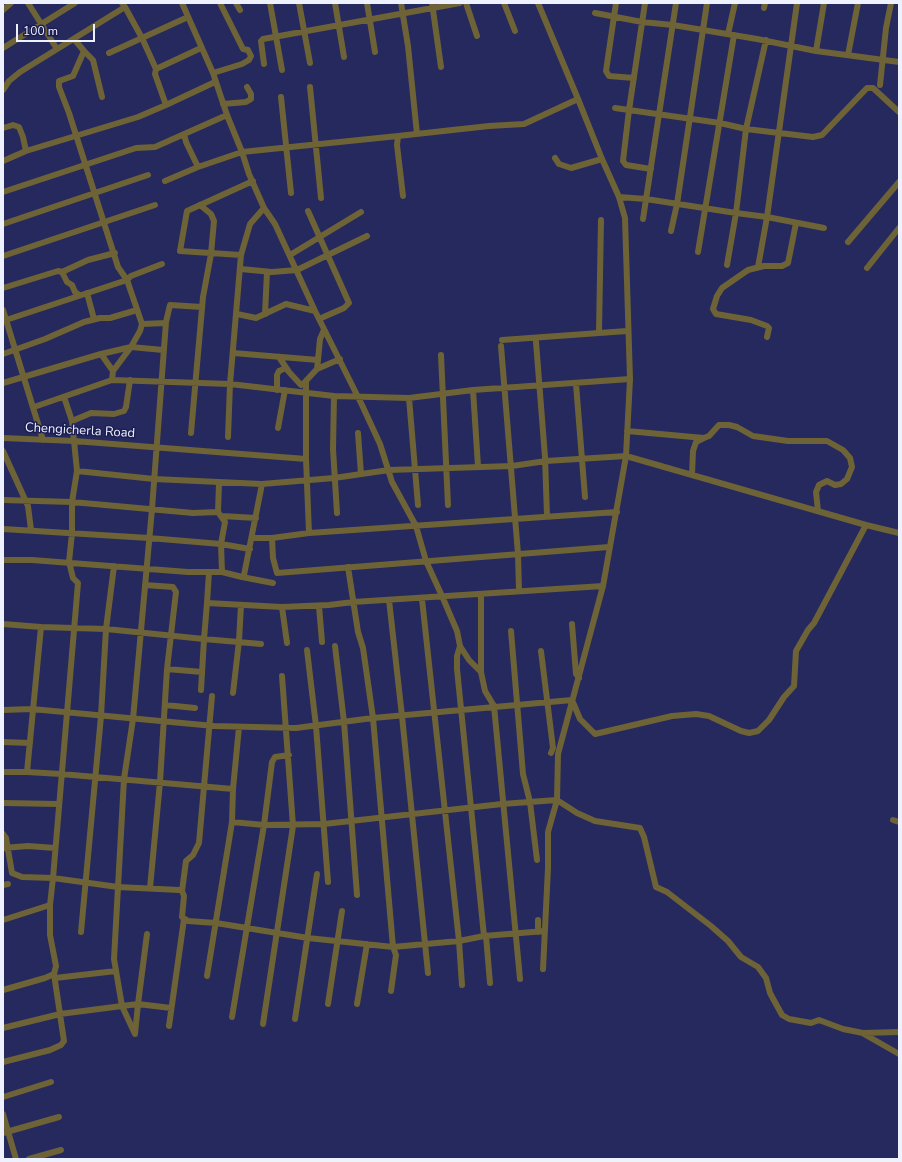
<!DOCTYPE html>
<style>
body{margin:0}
#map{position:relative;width:902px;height:1162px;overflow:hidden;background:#25295e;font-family:"Nunito Sans",sans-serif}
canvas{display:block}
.frame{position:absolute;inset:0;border:4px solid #eef1ff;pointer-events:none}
.scale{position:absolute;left:16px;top:24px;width:79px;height:18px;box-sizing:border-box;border:2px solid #eef1ff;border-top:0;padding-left:5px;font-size:12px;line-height:14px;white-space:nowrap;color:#eef1ff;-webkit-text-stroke:3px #1c1e52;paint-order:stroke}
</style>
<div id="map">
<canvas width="902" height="1162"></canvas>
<div class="frame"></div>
<div class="scale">100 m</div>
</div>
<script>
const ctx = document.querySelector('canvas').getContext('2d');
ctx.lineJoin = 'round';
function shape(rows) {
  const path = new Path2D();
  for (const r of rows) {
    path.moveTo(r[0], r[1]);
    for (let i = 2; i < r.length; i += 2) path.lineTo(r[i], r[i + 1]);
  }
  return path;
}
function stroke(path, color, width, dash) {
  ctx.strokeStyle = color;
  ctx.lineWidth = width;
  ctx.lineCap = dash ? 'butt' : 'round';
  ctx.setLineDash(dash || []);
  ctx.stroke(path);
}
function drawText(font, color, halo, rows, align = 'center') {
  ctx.font = font + ' "Nunito Sans",sans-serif';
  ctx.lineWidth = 3;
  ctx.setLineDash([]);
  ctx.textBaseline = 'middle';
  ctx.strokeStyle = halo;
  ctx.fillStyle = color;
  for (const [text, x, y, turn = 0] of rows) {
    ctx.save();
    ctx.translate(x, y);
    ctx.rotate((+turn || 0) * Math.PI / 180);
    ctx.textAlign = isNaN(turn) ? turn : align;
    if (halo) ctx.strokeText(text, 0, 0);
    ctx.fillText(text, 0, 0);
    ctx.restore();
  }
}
const minor = shape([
 [28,3,57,49],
 [182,3,213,73,227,115,242,152,249,174,264,208,250,224,241,255,230,384,228,437],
 [236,3,240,10],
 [270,3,282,70],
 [299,3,310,63],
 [335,3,344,57],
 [367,3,375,52],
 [401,3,408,46,417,134],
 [432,3,441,67],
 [466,3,477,36],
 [504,3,515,31],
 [538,3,578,99,602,159,619,197,625,218,630,379,626,456,603,586,558,754,557,800,548,832,548,868,543,969],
 [616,3,606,71,609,76,634,78],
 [645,3,629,110,623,161,626,165,651,169],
 [125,7,142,38,156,69],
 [764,8,765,3],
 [3,10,11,3],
 [595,13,642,22,673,25,757,39,816,51,899,62],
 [728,34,735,3],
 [74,39,84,51,73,76,59,81,59,87,69,113,118,267,127,280,142,324,140,331,131,347,113,371],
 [3,48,75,3],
 [84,51,93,60,102,97],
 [816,51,824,3],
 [109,53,188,17],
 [848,55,858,3],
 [264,64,261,41,263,39,460,3],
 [213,73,242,64,249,60,251,56,248,50,243,49,220,3],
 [880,85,886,28,891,3],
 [310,87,321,198],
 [3,90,9,81,20,72,125,7,122,3],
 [281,97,291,193],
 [223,104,246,102,251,99,251,94,247,87],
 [166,105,155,74,156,69,201,48],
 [615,108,720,123,746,129,813,137,822,135,867,88,873,88,899,112],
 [3,128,13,125,19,127,23,137,26,151,3,161],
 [184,134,186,142,198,167],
 [26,151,138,117,166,105,215,82],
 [555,158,559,164,571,168,602,159],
 [165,181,198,167,242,152,398,136],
 [3,192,136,148,155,147,227,115],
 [403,196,397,145,398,136,489,126,524,124,578,99],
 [619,197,646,199,736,213,746,129,766,40],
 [264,208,275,224,315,311,362,405,380,444,392,482,416,526,426,561,442,596,457,631,460,646,469,660,481,672,485,691,494,706,520,979],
 [308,211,349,303,344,308,319,319],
 [643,219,676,3],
 [3,224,148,175],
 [671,231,677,204,707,3],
 [848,242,899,182],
 [698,252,734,35],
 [241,255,180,251,187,211,253,181],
 [290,255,361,212],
 [3,256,155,205],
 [727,265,736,213,767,217,797,3],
 [758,267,767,217,824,228],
 [867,268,899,228],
 [241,269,272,272,297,270,367,236],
 [62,272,88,260,115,253],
 [3,288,58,271,62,272,67,282,72,285,75,292,79,295],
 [87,293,94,319],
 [3,310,43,440],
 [237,314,256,318,286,304,315,311],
 [265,314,267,272],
 [3,321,127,280,131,276,162,264],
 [142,324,166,323],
 [599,332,601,220],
 [767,337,769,328,767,326,751,320,716,314,713,309,717,296,722,288,748,270,764,266,782,266,788,263,796,223],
 [502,340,627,331],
 [536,342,545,457,547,516],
 [501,346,518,554,519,591],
 [233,353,318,360,317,369,340,359],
 [3,354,45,339,84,322,100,318,110,318,137,310],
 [441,355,448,505],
 [279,357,289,372,301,385],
 [318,360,320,339,324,330],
 [112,380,113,371,101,354,131,347,163,350],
 [306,381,306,459,309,533],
 [3,383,101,354],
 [303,384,317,369],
 [576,384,585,497],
 [277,390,277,375,279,371,286,368],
 [334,396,409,398,473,390],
 [64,397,72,421,77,471,154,479,262,484,334,478,389,470,512,466,546,461,626,456,866,525,899,533],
 [409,398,418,505],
 [34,407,112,380,230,384,334,396,333,449,337,513],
 [72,421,91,413,114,414,124,411,126,407,130,380],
 [278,428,285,390],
 [627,431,704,438,709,436,719,425,729,425,737,427,753,436,788,441,827,441,843,450,850,458,852,467,847,479,841,484,835,485,827,481,819,485,816,492,818,511],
 [191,433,203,297,211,254,214,221,211,214,200,205],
 [358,433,361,474],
 [3,438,74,441,306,459],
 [3,451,28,506,31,530],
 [478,466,473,390,630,379],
 [692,475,693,451,696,442,704,438],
 [3,500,72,502,77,471],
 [222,516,256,518],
 [3,529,149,538,221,544,225,522,218,512],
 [252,538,272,538,309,533,617,512],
 [272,538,273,558,277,573,609,547],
 [3,560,32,560,188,572,222,572,242,577,244,575,262,484],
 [348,567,358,632,363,648,373,718,393,947,459,941,484,936,545,931],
 [222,572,221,544,250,549],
 [242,577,273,583],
 [145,585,173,587,176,592,167,669,160,782,150,888],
 [603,586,353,602,329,605,282,607,207,603,204,639,106,629,41,627,27,772,61,774,233,789,232,822,264,825,324,824,502,804,557,800,577,813,595,821,640,828,644,837,656,887,667,892,711,926,728,941,741,957,758,967,766,978,770,993,782,1015,789,1019,811,1023,819,1020,843,1029,863,1033,899,1032],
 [481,594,481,672],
 [422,599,459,941,462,985],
 [389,600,402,716,428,973],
 [207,603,209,572],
 [319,606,322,642],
 [282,607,287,643],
 [3,624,41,627],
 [572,624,576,674,579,678],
 [511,631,523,774,530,802,537,860],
 [335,646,344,722,357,895],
 [460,646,457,656,457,669,484,936],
 [307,650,316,726,328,882],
 [541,651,553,748,551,753],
 [167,669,202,672],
 [201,690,204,639,261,644],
 [233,693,239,641,241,605],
 [165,705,195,708],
 [3,710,32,709,214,726,296,728,373,718,572,700,580,719,595,734,672,716,696,714,709,716,741,731,749,733,758,731,769,720,784,697,794,686,796,651,808,630,814,623,866,525],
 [3,742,30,743],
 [3,772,27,772],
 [233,789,239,727],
 [3,803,58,804],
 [893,820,899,822],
 [3,834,6,838,12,873,22,877,53,878,78,583,73,578,69,562,72,533,72,502,193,513,218,512,219,483],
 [3,848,28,846,55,848],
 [3,885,8,884],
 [182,891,186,861,193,855,199,843,212,696],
 [3,920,50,905,53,878,118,887,179,890,182,891,184,896,182,917,188,921,216,923,308,938,393,947,396,955,391,991],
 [81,932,101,716,106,629,114,566],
 [538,932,538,920],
 [147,934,138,1004,135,1034,122,1006,138,1004,171,1008],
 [486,936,490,983],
 [207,976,232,822],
 [55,978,116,971],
 [3,990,45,978,54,974,56,966,50,935,50,905],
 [328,1004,342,911],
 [357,1004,367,944],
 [232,1017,264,825,272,762,275,757,289,755],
 [295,1019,317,874],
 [263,1024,293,826,282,676],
 [169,1026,184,919],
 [3,1028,60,1014,122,1006,114,959,124,779,133,719,152,509,166,322,170,305,202,307],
 [864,1034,899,1054],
 [3,1062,50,1050,61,1045,64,1041,54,974],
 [3,1097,51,1082],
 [3,1114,16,1159],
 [3,1133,59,1117],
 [29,1159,61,1150]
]);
const streetNames = [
 ["Chengicherla Road",80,431,3]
];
stroke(minor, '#6d6336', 6);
drawText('13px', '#eef1ff', '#1c1e52', streetNames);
</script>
